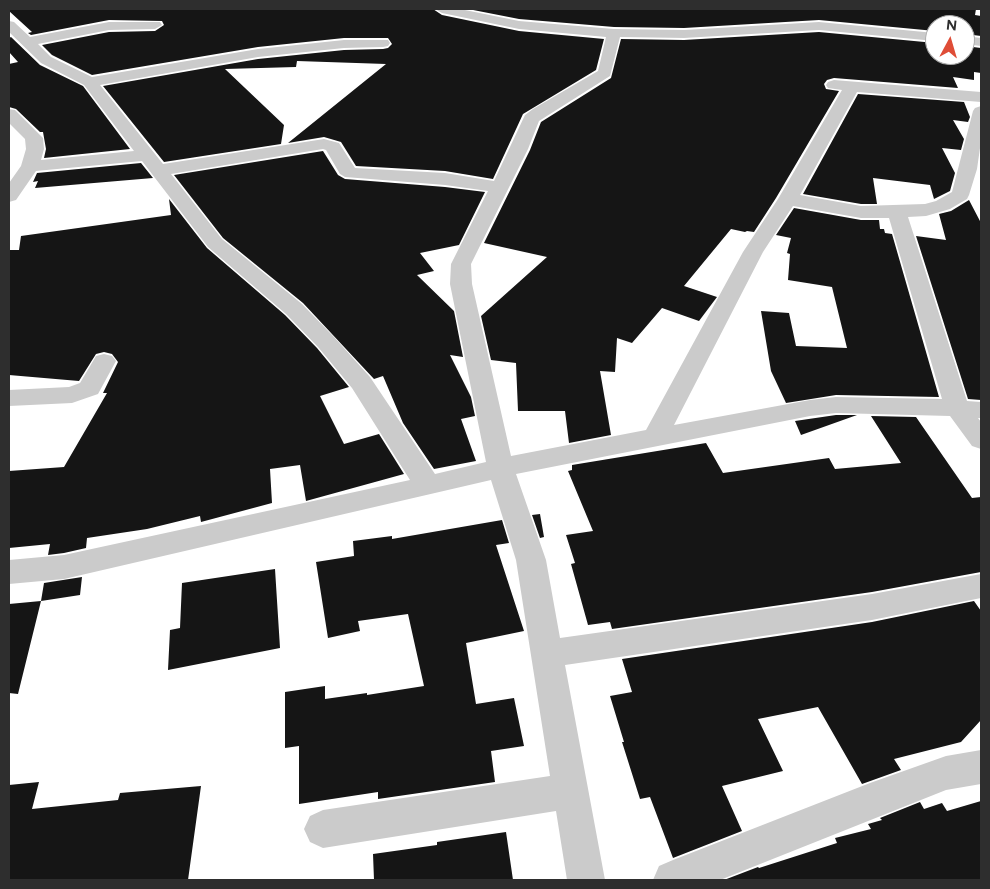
<!DOCTYPE html>
<style>
body{margin:0}
#map{position:relative;width:990px;height:889px;overflow:hidden;background:#fff;font-family:Figtree,sans-serif}
canvas{display:block}
.frame{position:absolute;inset:0;border:10px solid #2e2e2e;pointer-events:none}
.north{position:absolute;left:925px;top:15px;width:50px;height:50px;box-sizing:border-box;background:#fff;border:1px solid #ababab;border-radius:50%;rotate:6deg;font-size:14px;font-weight:700;line-height:20px;text-align:center;color:#2e2e2e}
.north::after{content:'';display:block;margin:auto;width:18px;height:22px;background:#df4d37;clip-path:polygon(50% 0,100% 100%,50% 72%,0 100%)}
</style>
<div id="map">
<canvas width="990" height="889"></canvas>
<div class="frame"></div>
<div class="north">N</div>
</div>
<script>
const ctx = document.querySelector('canvas').getContext('2d');
ctx.lineJoin = 'round';
function paint(path, color) {
  ctx.fillStyle = color;
  ctx.fill(path, 'evenodd');
}
function shape(rows) {
  const path = new Path2D();
  for (const r of rows) {
    path.moveTo(r[0], r[1]);
    for (let i = 2; i < r.length; i += 2) path.lineTo(r[i], r[i + 1]);
  }
  return path;
}
const building = shape([
 [9,9,433,9,442,15,519,31,604,39,596,70,523,114,493,179,445,171,356,166,341,142,324,137,288,143,386,64,297,61,296,67,225,69,284,125,281,144,164,162,103,86,258,59,344,50,383,49,388,48,392,44,388,38,344,38,258,47,92,75,52,55,42,45,109,32,155,31,164,25,162,21,109,20,31,35,28,33,32,32,9,11],
 [468,9,976,9,975,15,981,16,981,36,965,34,965,25,935,25,935,31,819,20,684,28,614,27,519,19],
 [819,32,935,43,935,55,965,55,965,46,981,48,981,73,974,72,974,80,953,77,958,88,834,78,827,80,824,84,826,89,839,91,776,198,754,232,747,231,745,232,731,229,684,286,717,297,699,321,662,308,632,343,617,338,615,372,600,371,611,435,569,443,565,411,518,411,516,363,491,360,481,316,547,257,484,243,530,150,541,122,611,78,621,39,684,40],
 [11,37,40,65,83,86,130,149,44,158,46,149,43,132,40,132,16,109,9,107,9,64,18,62,9,52,9,38],
 [858,94,964,102,970,117,968,122,953,120,964,139,961,150,942,148,955,173,950,191,934,199,930,185,873,178,877,204,861,204,803,194],
 [323,151,338,175,345,179,445,187,485,192,459,245,420,253,434,271,417,275,454,311,463,357,450,355,471,397,475,416,461,419,476,461,434,469,403,423,383,376,374,379,303,303,223,238,174,175],
 [141,163,153,178,35,188,38,181,33,182,37,173],
 [169,199,207,248,285,315,317,348,349,387,320,396,344,444,379,434,404,474,306,501,300,465,270,469,272,503,201,522,200,516,147,529,87,538,86,548,64,553,48,555,50,544,9,548,9,471,64,467,107,393,103,393,118,362,112,354,104,352,96,354,79,381,9,375,9,250,19,250,21,236,171,215],
 [969,200,981,223,981,400,968,399,916,236,946,240,939,214,951,211],
 [794,208,861,220,879,220,880,229,884,229,885,233,892,234,939,397,836,395,786,403,771,371,761,311,789,313,796,346,847,348,832,287,788,280,790,254,787,253,791,238,776,235],
 [836,415,857,415,801,435,795,421],
 [871,416,916,417,972,498,981,497,981,572,872,592,612,629,610,622,588,625,571,564,575,563,566,535,593,531,568,471,572,470,572,465,706,443,723,473,829,458,835,469,901,463],
 [540,514,544,537,540,538,532,515],
 [502,520,509,543,496,545,524,631,466,643,476,704,514,698,524,746,491,751,495,782,378,799,378,792,299,804,299,746,285,748,285,692,325,686,325,699,367,693,367,695,424,686,408,614,358,621,360,631,328,638,316,562,354,556,353,541,392,536,392,539],
 [275,569,280,648,168,670,170,630,180,628,182,583],
 [82,577,80,595,41,601,18,694,9,693,9,604,41,601,44,583],
 [974,601,981,611,981,720,961,742,894,759,901,770,862,784,818,707,758,719,783,771,722,786,742,831,673,858,650,797,640,799,622,742,624,742,610,696,632,692,622,659,872,622],
 [39,782,32,809,118,800,120,793,201,786,188,880,9,880,9,785],
 [981,801,981,880,724,880,758,867,759,868,837,843,835,838,871,829,868,824,882,820,880,818,920,802,924,809,942,803,947,811],
 [506,832,513,880,374,880,373,854,437,845,437,842]
]);
const street = shape([
 [435,9,460,9,519,21,614,29,684,30,819,22,935,33,935,41,819,30,684,38,620,37,610,76,539,121,528,149,471,264,472,284,511,456,646,430,743,252,778,199,842,90,828,88,826,85,828,82,834,80,981,92,981,102,857,92,800,195,861,206,925,204,936,201,952,192,973,111,975,108,981,106,981,141,977,169,969,195,967,199,950,209,926,216,908,217,967,401,981,402,981,418,978,418,981,422,981,449,972,446,950,416,836,413,810,416,516,474,546,560,560,638,872,594,981,574,981,598,872,620,565,665,605,880,567,880,556,811,323,848,310,842,304,829,310,816,323,810,550,776,516,560,491,480,64,579,9,584,9,560,64,555,410,480,352,388,318,347,286,314,208,247,142,161,36,171,16,200,9,202,9,183,21,166,26,149,25,139,9,123,9,109,15,110,43,138,44,149,41,160,134,151,84,85,41,63,9,32,9,21,14,22,30,37,109,22,160,22,162,25,155,29,109,30,38,44,51,57,92,77,258,49,344,40,388,40,390,43,388,46,383,47,344,48,258,57,100,85,163,164,324,139,339,143,355,168,445,173,494,181,525,115,533,109,598,71,606,37,519,29,442,13,435,9],
 [323,149,326,150,340,174,345,177,445,185,488,191,451,264,450,284,486,462,435,474,370,377,334,337,302,304,222,239,171,174,323,149],
 [793,206,861,218,889,218,942,399,836,397,810,400,674,425,763,252,793,206],
 [965,36,981,38,981,46,965,44,965,36],
 [104,354,112,356,116,361,98,394,72,403,9,406,9,390,69,387,80,383,96,356,104,354],
 [981,750,981,784,946,790,720,880,653,880,659,866,673,860,870,783,946,756,981,750]
]);
paint(building, '#151515');
paint(street, '#cbcbcb');
</script>
